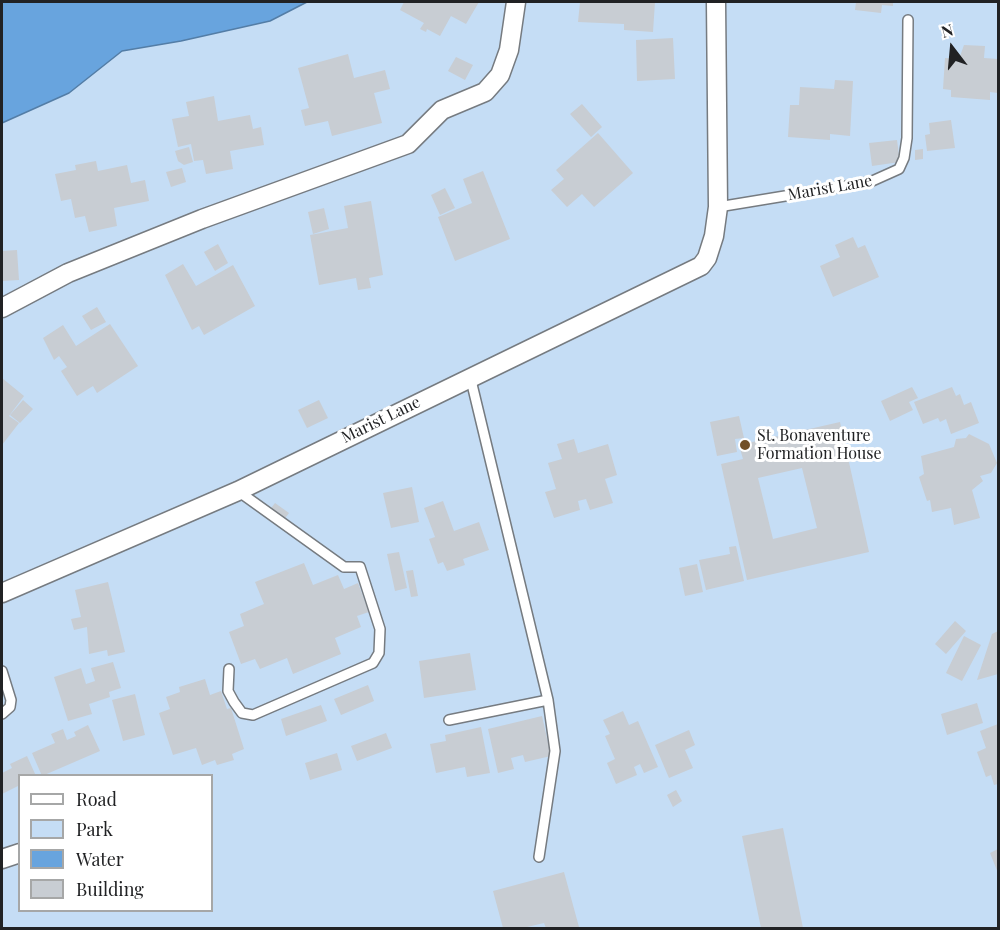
<!DOCTYPE html>
<style>
body{margin:0}
#map{position:relative;width:1000px;height:930px;overflow:hidden;background:#f7fbfe;font-family:"Playfair Display",serif}
canvas{display:block}
.frame{position:absolute;inset:0;border:3px solid #212224;pointer-events:none}
.legend{position:absolute;left:18px;top:774px;width:195px;height:138px;box-sizing:border-box;background:#fff;border:2px solid #a6a7a7;margin:0;padding:8px 10px;list-style:none;font-size:18px;color:#212224}
.legend li{display:flex;align-items:center;gap:12px;height:30px}
.legend b{width:30px;border:2px solid #a6a7a7}
.north{position:absolute;left:922px;top:18px;width:60px;height:60px;-webkit-text-stroke:4px #fff;paint-order:stroke;rotate:344deg;font-size:16px;font-weight:700;line-height:24px;text-align:center;color:#212224}
.north::after{content:'';display:block;margin:auto;width:21px;height:27px;background:#212224;clip-path:polygon(50% 0,100% 100%,50% 72%,0 100%)}
</style>
<div id="map">
<canvas width="1000" height="930"></canvas>
<div class="frame"></div>
<ul class="legend">
<li><b style="height:8px;background:#fff"></b>Road</li>
<li><b style="height:16px;background:#c5ddf5"></b>Park</li>
<li><b style="height:16px;background:#68a4de"></b>Water</li>
<li><b style="height:16px;background:#c8cdd3"></b>Building</li>
</ul>
<div class="north">N</div>
</div>
<script>
const ctx = document.querySelector('canvas').getContext('2d');
ctx.lineJoin = 'round';
function paint(path, color) {
  ctx.fillStyle = color;
  ctx.fill(path, 'evenodd');
}
function shape(rows) {
  const path = new Path2D();
  for (const r of rows) {
    path.moveTo(r[0], r[1]);
    for (let i = 2; i < r.length; i += 2) path.lineTo(r[i], r[i + 1]);
  }
  return path;
}
function stroke(path, color, width, dash) {
  ctx.strokeStyle = color;
  ctx.lineWidth = width;
  ctx.lineCap = dash ? 'butt' : 'round';
  ctx.setLineDash(dash || []);
  ctx.stroke(path);
}
function drawText(font, color, halo, rows, align = 'center') {
  ctx.font = font + ' "Playfair Display",serif';
  ctx.lineWidth = 6;
  ctx.setLineDash([]);
  ctx.textBaseline = 'middle';
  ctx.strokeStyle = halo;
  ctx.fillStyle = color;
  for (const [text, x, y, turn = 0] of rows) {
    ctx.save();
    ctx.translate(x, y);
    ctx.rotate((+turn || 0) * Math.PI / 180);
    ctx.textAlign = isNaN(turn) ? turn : align;
    if (halo) ctx.strokeText(text, 0, 0);
    ctx.fillText(text, 0, 0);
    ctx.restore();
  }
}
const green = shape([
 [2,2,998,2,998,928,2,928],
 [20,776,212,776,212,910,20,910]
]);
const water = shape([
 [2,2,307,2,270,21,181,41,122,51,69,93,2,123,2,2]
]);
const building = shape([
 [404,2,479,2,466,24,451,16,440,36,427,29,426,32,420,29,424,23,400,10],
 [580,2,655,2,653,32,624,30,624,24,578,22],
 [856,2,893,2,893,6,882,5,881,13,855,10],
 [673,38,675,79,637,81,636,40],
 [964,45,985,46,984,58,998,59,998,93,990,92,990,100,951,97,951,90,943,89,945,58,959,59],
 [348,54,354,78,385,70,390,89,374,93,382,123,332,136,328,121,305,126,301,110,309,108,298,68],
 [456,57,473,65,465,80,448,71],
 [835,80,853,81,850,136,830,134,830,140,788,137,790,105,799,105,800,87,834,89],
 [214,96,218,121,250,115,253,129,261,127,264,145,230,151,233,169,206,174,203,160,194,161,191,144,178,147,172,119,189,116,186,102],
 [582,104,602,127,591,137,570,114],
 [951,120,955,148,927,151,925,135,930,134,929,123],
 [598,133,633,173,594,207,582,194,567,207,551,190,564,179,556,170],
 [897,140,900,162,872,166,869,143],
 [189,147,193,162,184,165,178,161,175,151],
 [923,149,923,159,915,160,915,150],
 [96,161,98,171,127,165,131,183,145,180,149,201,114,208,117,226,89,232,85,216,75,218,71,199,61,201,55,174,76,170,75,165],
 [182,168,186,182,171,187,166,172],
 [483,171,510,239,455,261,438,217,472,203,463,179],
 [445,188,455,208,440,215,431,195],
 [371,201,383,275,369,278,371,288,358,290,356,278,319,285,310,235,348,228,344,206],
 [324,208,329,229,313,234,308,212],
 [853,237,858,248,865,245,879,277,833,297,820,266,840,257,835,245],
 [218,244,228,263,215,271,204,252],
 [17,250,19,280,2,281,2,251],
 [183,264,196,286,233,265,255,306,204,335,199,326,192,330,165,275],
 [97,307,106,322,91,330,82,316],
 [110,324,138,366,97,393,93,386,77,396,61,371,67,367,59,356,54,360,43,338,63,325,76,346],
 [2,378,24,396,9,416,19,423,2,445],
 [912,387,918,398,909,402,913,410,890,421,881,401],
 [952,387,956,396,960,394,964,405,971,402,979,423,951,434,946,419,940,422,938,418,923,424,914,402],
 [23,400,33,409,20,423,10,415],
 [319,400,328,418,307,428,298,410],
 [739,416,744,438,735,439,737,452,717,456,710,422],
 [840,422,869,552,747,580,721,464,743,459,739,445],
 [802,468,817,528,773,539,758,478],
 [969,434,989,444,997,463,991,473,980,476,983,481,972,490,980,518,954,525,951,508,932,512,930,500,927,501,919,477,924,474,921,456,954,447,956,439,966,438],
 [574,439,578,453,608,444,617,475,605,479,613,503,590,510,586,499,578,501,580,510,554,518,545,492,556,489,548,463,562,459,557,444],
 [412,487,419,522,391,528,383,493],
 [443,501,454,531,479,522,489,550,463,559,465,565,447,571,443,562,438,564,429,539,435,537,424,508],
 [275,503,289,513,283,521,269,511],
 [736,546,744,581,706,590,699,560,730,554,729,547],
 [399,552,407,588,395,591,387,554],
 [304,563,313,585,338,575,344,589,358,583,369,612,357,616,361,627,335,638,341,654,293,674,287,658,260,669,255,659,241,664,229,632,244,626,240,614,264,604,255,582],
 [697,564,703,592,685,596,679,568],
 [413,570,418,596,411,597,406,571],
 [108,582,125,652,108,656,107,650,89,654,87,627,74,630,71,619,81,617,75,590],
 [955,621,966,631,946,654,935,644],
 [998,631,998,674,977,680,992,634],
 [964,636,981,645,962,681,946,673],
 [470,653,476,690,424,698,419,661],
 [113,662,121,688,109,692,110,697,89,704,92,714,68,721,54,677,81,668,86,684,95,681,91,668],
 [205,679,210,695,221,691,227,709,231,708,244,749,232,754,234,760,217,765,215,760,202,765,196,748,173,755,159,713,170,709,166,697,180,692,179,687],
 [368,685,374,701,341,715,334,699],
 [135,694,145,735,123,741,112,700],
 [977,703,983,723,947,735,941,714],
 [321,705,327,721,286,736,281,719],
 [623,711,629,725,638,721,658,767,644,773,640,764,634,767,637,775,616,784,607,763,615,759,605,736,610,734,603,720],
 [542,716,551,756,525,762,523,755,511,758,514,769,498,773,488,729],
 [998,724,998,784,994,785,991,775,986,777,977,752,986,748,980,731],
 [88,725,100,751,42,776,32,753,55,743,51,734,63,729,67,740,76,736,74,732],
 [481,727,490,773,467,777,465,767,436,773,430,744,446,741,445,735],
 [689,730,695,745,685,750,693,768,669,778,655,745],
 [386,733,392,748,357,761,351,746],
 [337,753,342,770,310,780,305,763],
 [27,756,36,776,20,776,20,785,2,794,2,773,12,768,10,764],
 [676,790,682,801,673,807,667,795],
 [783,828,803,928,761,928,742,836],
 [998,849,998,873,990,853],
 [564,872,579,927,546,928,544,923,523,928,503,928,493,891]
]);
const service = shape([
 [718,207,870,182,899,169,904,158,907,138,908,20],
 [229,669,228,691,234,702,242,713,253,715,373,663,379,653,380,629,360,567,344,567,238,491],
 [2,671,11,700,10,707,2,714],
 [449,720,548,700,470,376],
 [539,857,555,751,548,700]
]);
const minor = shape([
 [2,308,68,273,202,219,408,144,442,110,485,92,500,75,509,50,516,2],
 [2,593,238,491,701,266,707,258,714,236,718,207,716,2],
 [2,859,20,853]
]);
const markers = [
 [745,445,6,"#714f27"]
];
const streetNames = [
 ["Marist Lane",830,188,-10],
 ["Marist Lane",381,420,-26]
];
const poiNames = [
 ["St. Bonaventure",757,436],
 ["Formation House",757,454]
];
paint(green, '#c5ddf5');
paint(water, '#68a4de');
stroke(water, '#537da6', 1.5);
paint(building, '#c8cdd3');
stroke(service, '#767b80', 12);
stroke(minor, '#767b80', 21);
stroke(service, '#fff', 9);
stroke(minor, '#fff', 18);
for (const [x, y, r, color] of markers) {
  const dot = new Path2D();
  dot.arc(x, y, r, 0, 2 * Math.PI);
  ctx.fillStyle = color;
  ctx.fill(dot);
  stroke(dot, '#fff', 2);
}
drawText('16px', '#212224', '#fff', streetNames);
drawText('16px', '#212224', '#fff', poiNames, 'left');
</script>
